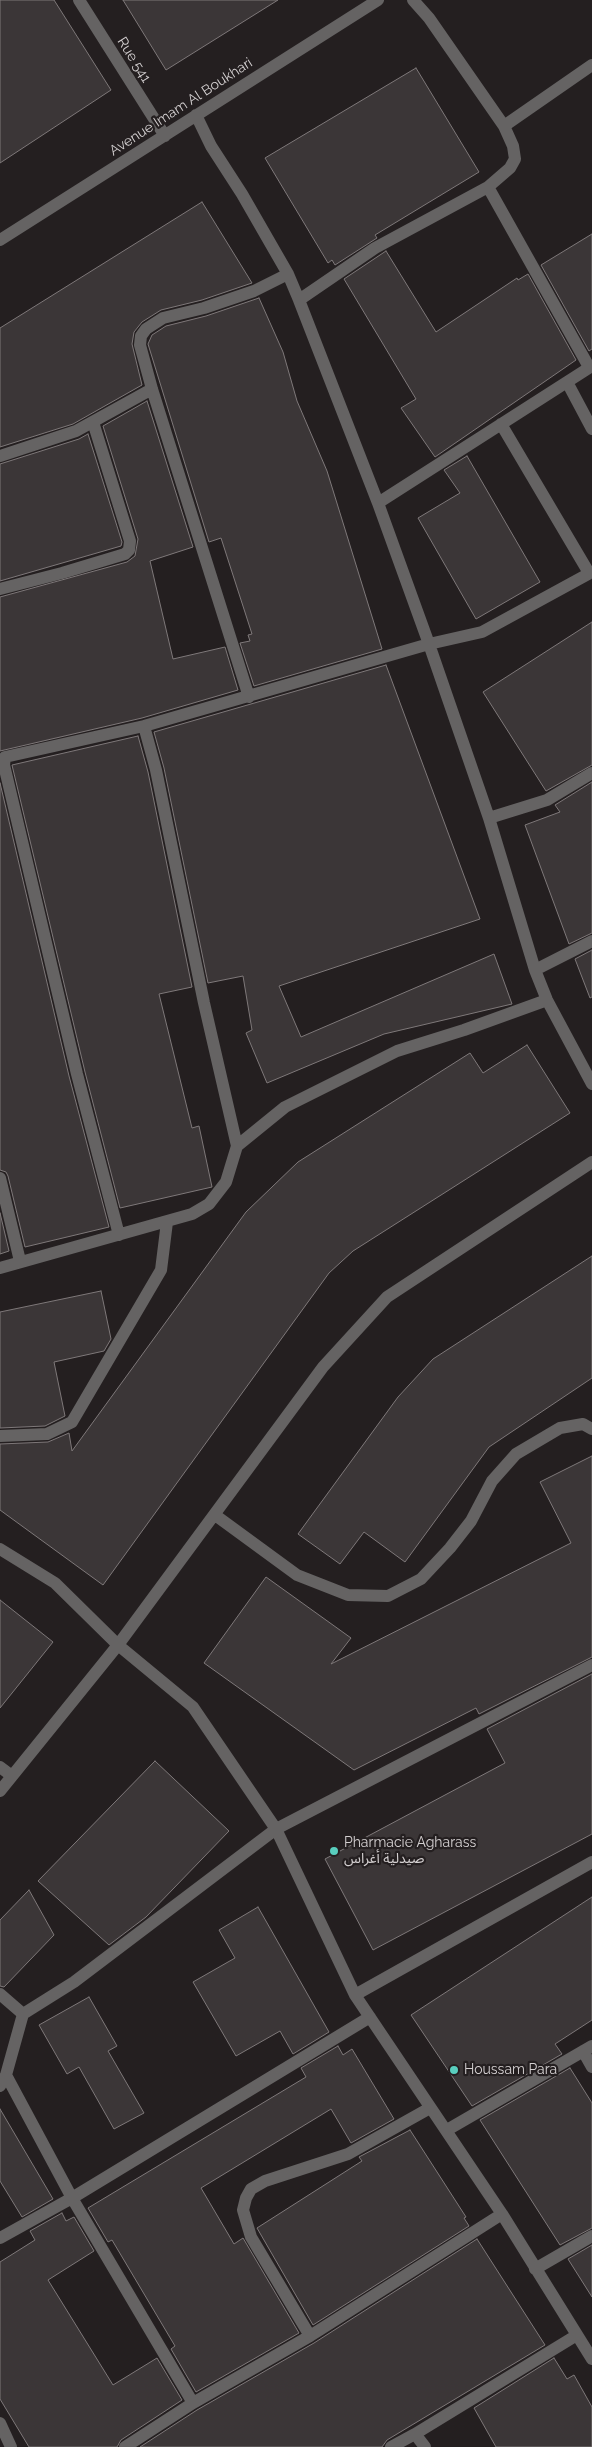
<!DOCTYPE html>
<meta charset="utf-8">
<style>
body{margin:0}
canvas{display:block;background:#241f20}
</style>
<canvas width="592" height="2447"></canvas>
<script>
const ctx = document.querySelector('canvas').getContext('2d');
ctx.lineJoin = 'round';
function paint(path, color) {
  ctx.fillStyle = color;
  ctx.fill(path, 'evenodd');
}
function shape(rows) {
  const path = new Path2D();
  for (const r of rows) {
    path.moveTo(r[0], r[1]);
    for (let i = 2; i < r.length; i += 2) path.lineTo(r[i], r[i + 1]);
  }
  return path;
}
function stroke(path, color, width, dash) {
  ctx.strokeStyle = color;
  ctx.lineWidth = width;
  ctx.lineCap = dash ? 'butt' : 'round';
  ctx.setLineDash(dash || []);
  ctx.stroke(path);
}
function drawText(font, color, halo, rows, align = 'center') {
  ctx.font = font + ' Raleway,"Noto Sans Arabic",sans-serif';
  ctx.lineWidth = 4.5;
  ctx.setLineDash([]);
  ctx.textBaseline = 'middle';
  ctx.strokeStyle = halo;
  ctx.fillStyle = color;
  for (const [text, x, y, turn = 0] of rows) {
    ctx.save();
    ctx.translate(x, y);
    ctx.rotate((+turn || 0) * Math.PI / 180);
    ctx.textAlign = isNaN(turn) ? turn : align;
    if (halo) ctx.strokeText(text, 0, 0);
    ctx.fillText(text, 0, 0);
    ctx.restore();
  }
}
const building = shape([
 [0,0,54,0,111,90,0,163,0,0],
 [123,0,278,0,166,70,123,0],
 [416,68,479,172,375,235,377,238,335,265,332,260,328,263,265,158,416,68],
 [202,202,252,283,202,300,161,310,142,322,134,332,132,344,142,385,73,424,0,447,0,328,202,202],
 [592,234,592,349,589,351,541,265,592,234],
 [386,251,436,332,517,278,518,280,528,274,576,360,435,457,401,408,416,399,344,279,386,251],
 [259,298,283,352,297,401,327,471,382,649,254,686,240,643,250,641,248,635,252,634,221,538,209,542,148,344,152,335,166,326,206,316,259,298],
 [147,401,193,547,150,561,173,659,225,647,238,690,142,718,0,751,0,597,127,562,135,556,138,539,103,426,147,401],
 [88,434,122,542,121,546,0,581,0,464,79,439,88,434],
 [467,456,540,582,476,619,418,518,460,493,444,470,467,456],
 [592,622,592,765,546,791,483,692,592,622],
 [386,665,480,919,279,986,301,1037,494,954,512,1004,384,1034,267,1083,246,1033,252,1030,243,976,208,983,164,768,154,732,386,665],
 [138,736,148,772,192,987,159,994,192,1128,199,1126,212,1187,120,1208,85,1072,12,765,138,736],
 [592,782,592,933,569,944,525,825,560,812,555,805,592,782],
 [0,783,69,1076,109,1227,25,1247,8,1176,6,1172,0,1170,0,783],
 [592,950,592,997,590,998,575,959,592,950],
 [527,1045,570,1113,353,1251,329,1273,103,1585,0,1510,0,1444,48,1442,69,1433,72,1451,246,1212,298,1162,470,1053,483,1073,527,1045],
 [0,1213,9,1251,0,1254,0,1213],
 [592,1256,592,1378,489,1447,405,1562,364,1532,340,1564,298,1534,398,1397,433,1359,592,1256],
 [101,1291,111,1339,104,1351,54,1362,65,1416,45,1426,0,1428,0,1312,101,1291],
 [592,1456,592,1657,479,1714,476,1708,354,1770,204,1663,266,1577,351,1638,331,1664,571,1543,540,1482,592,1456],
 [0,1600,53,1642,0,1708,0,1600],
 [592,1674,592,1834,373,1950,325,1859,505,1763,487,1729,592,1674],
 [155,1761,229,1831,146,1917,109,1945,38,1881,155,1761],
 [29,1890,54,1935,4,1987,0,1986,0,1920,29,1890],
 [592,1897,592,2020,555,2044,562,2054,472,2106,411,2015,592,1897],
 [258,1907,329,2032,293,2054,280,2031,236,2056,193,1982,235,1958,219,1930,258,1907],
 [89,1997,117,2046,108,2051,144,2113,114,2129,79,2067,67,2074,39,2025,89,1997],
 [338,2046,343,2055,352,2049,394,2119,351,2143,331,2109,201,2188,234,2244,243,2238,299,2333,196,2392,171,2349,175,2346,112,2240,108,2242,88,2208,306,2077,301,2068,338,2046],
 [570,2068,592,2103,592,2228,560,2245,480,2120,570,2068],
 [0,2109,53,2199,22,2217,0,2181,0,2109],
 [410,2130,466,2217,464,2218,469,2226,313,2325,257,2228,362,2161,359,2157,410,2130],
 [62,2213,66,2221,74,2217,94,2251,48,2280,113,2385,157,2358,182,2400,121,2440,117,2447,29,2447,0,2399,0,2262,35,2240,30,2231,62,2213],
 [477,2239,545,2345,387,2440,382,2447,140,2447,197,2410,314,2343,477,2239],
 [592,2245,592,2297,568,2259,592,2245],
 [554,2358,567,2379,574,2375,592,2407,592,2447,496,2447,474,2408,554,2358]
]);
const minor = shape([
 [79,0,165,136],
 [196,115,211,146,242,194,288,274,299,300,378,503,429,644,489,818,535,970,547,1000,592,1084],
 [504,126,592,65],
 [488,187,589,367],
 [0,240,378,0],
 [299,300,375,248,488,187,510,168,515,159,513,146,504,126,429,18,413,0],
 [567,382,592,429],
 [501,424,589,573],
 [0,456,76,431,152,389],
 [378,503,592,366],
 [0,589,62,573,125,554,129,550,130,541,93,422],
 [249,697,152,389,140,345,141,336,146,329,163,318,204,308,254,291,288,274],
 [144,726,156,770,204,1003,237,1146],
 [489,818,547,800,592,773],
 [535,970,592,941],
 [0,1178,20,1261],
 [119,1235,77,1074,4,765,5,757,144,726,429,644,482,632,592,572],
 [0,1268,192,1214,209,1204,226,1182,237,1146,285,1107,397,1051,464,1030,547,1000],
 [0,1436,47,1434,72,1422,161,1270,167,1222],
 [215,1515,297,1575,348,1595,388,1596,421,1579,450,1548,471,1521,492,1481,516,1454,560,1428,583,1424,592,1429],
 [0,1549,55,1583,118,1645,193,1707,276,1829,355,1995,502,2214,592,2359],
 [0,1767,12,1776],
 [0,1791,118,1645,323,1367,387,1297,592,1162],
 [0,1994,23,2014],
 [355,1995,592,1862],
 [583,2051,592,2067],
 [6,2075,72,2198,193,2403],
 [0,2086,6,2075,23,2014,74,1982,276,1829,592,1665],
 [447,2130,592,2046],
 [0,2238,72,2198,370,2017],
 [535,2269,592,2236],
 [310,2336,251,2237,243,2210,246,2198,251,2189,265,2181,348,2154,430,2108],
 [0,2423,11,2447],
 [125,2447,193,2403,310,2336,502,2214],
 [391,2447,415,2434],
 [425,2447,415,2434,577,2335]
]);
const markers = [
 [334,1851,5,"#59cebe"],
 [454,2070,5,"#59cebe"]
];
const streetNames = [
 ["Rue 541",134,60,58],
 ["Avenue Imam Al Boukhari",181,107,-33]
];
const poiNames = [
 ["Pharmacie Agharass",344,1843],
 ["صيدلية أغراس",344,1859],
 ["Houssam Para",464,2070]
];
paint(building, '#3b3637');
stroke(building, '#7e7879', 1);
stroke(minor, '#656363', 12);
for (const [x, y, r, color] of markers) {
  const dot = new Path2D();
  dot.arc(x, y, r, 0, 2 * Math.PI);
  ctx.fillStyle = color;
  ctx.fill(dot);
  stroke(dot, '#241f20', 2);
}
drawText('14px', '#d4d0d1', '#241f20', streetNames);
drawText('14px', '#d4d0d1', '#241f20', poiNames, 'left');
</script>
